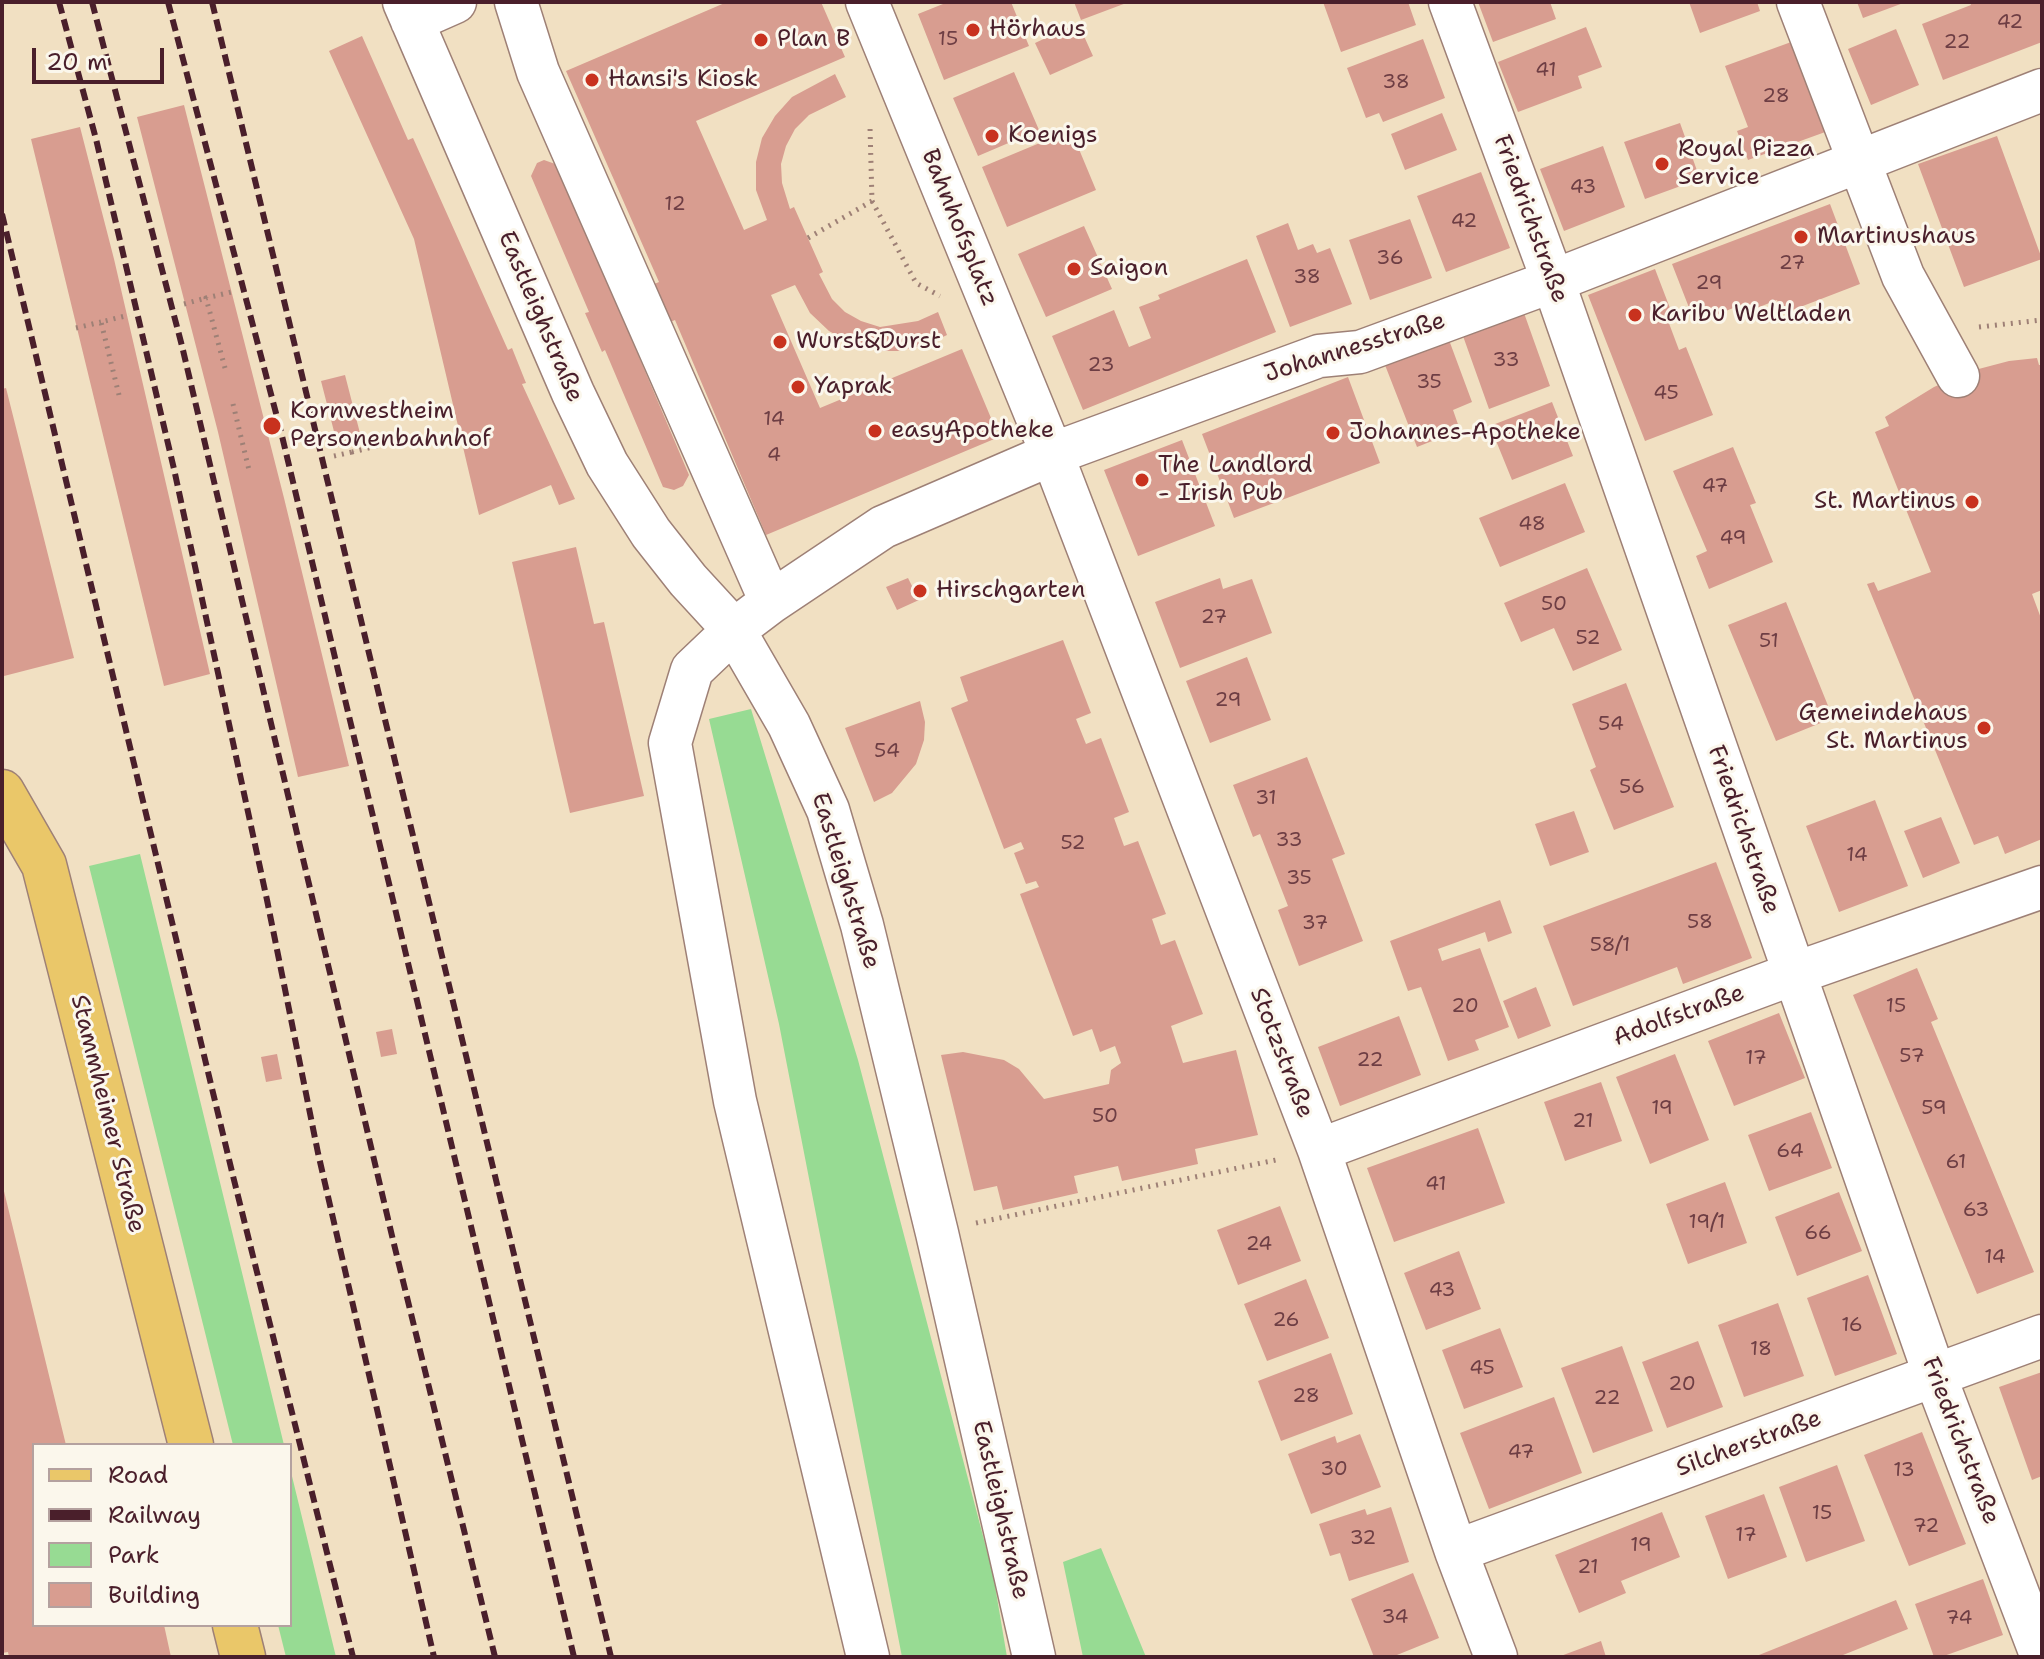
<!DOCTYPE html>
<meta charset="utf-8">
<style>
body{margin:0}
#map{position:relative;width:2044px;height:1659px;overflow:hidden;background:#f1e0c2;font-family:"Shantell Sans",sans-serif}
canvas{display:block}
.frame{position:absolute;inset:0;border:4px solid #4a1f2b;pointer-events:none}
.legend{position:absolute;left:32px;top:1443px;width:260px;height:184px;box-sizing:border-box;background:#fbf7ec;border:2px solid #b4a19f;margin:0;padding:10px 14px;list-style:none;font-size:24px;color:#4a1f2b}
.legend li{display:flex;align-items:center;gap:16px;height:40px}
.legend b{width:40px;border:2px solid #b4a19f}
.scale{position:absolute;left:32px;top:48px;width:132px;height:36px;box-sizing:border-box;border:4px solid #4a1f2b;border-top:0;padding-left:10px;font-size:24px;line-height:28px;white-space:nowrap;color:#4a1f2b;-webkit-text-stroke:6px #fbf7ec;paint-order:stroke}
</style>
<div id="map">
<canvas width="2044" height="1659"></canvas>
<div class="frame"></div>
<ul class="legend">
<li><b style="height:10px;background:#eac769"></b>Road</li>
<li><b style="height:10px;background:#4a1f2b"></b>Railway</li>
<li><b style="height:22px;background:#97db93"></b>Park</li>
<li><b style="height:22px;background:#d89d90"></b>Building</li>
</ul>
<div class="scale">20 m</div>
</div>
<script>
const ctx = document.querySelector('canvas').getContext('2d');
ctx.lineJoin = 'round';
function paint(path, color) {
  ctx.fillStyle = color;
  ctx.fill(path, 'evenodd');
}
function shape(rows) {
  const path = new Path2D();
  for (const r of rows) {
    path.moveTo(r[0], r[1]);
    for (let i = 2; i < r.length; i += 2) path.lineTo(r[i], r[i + 1]);
  }
  return path;
}
function stroke(path, color, width, dash) {
  ctx.strokeStyle = color;
  ctx.lineWidth = width;
  ctx.lineCap = dash ? 'butt' : 'round';
  ctx.setLineDash(dash || []);
  ctx.stroke(path);
}
function drawText(font, color, halo, rows, align = 'center') {
  ctx.font = font + ' "Shantell Sans",sans-serif';
  ctx.lineWidth = 6;
  ctx.setLineDash([]);
  ctx.textBaseline = 'middle';
  ctx.strokeStyle = halo;
  ctx.fillStyle = color;
  for (const [text, x, y, turn = 0] of rows) {
    ctx.save();
    ctx.translate(x, y);
    ctx.rotate((+turn || 0) * Math.PI / 180);
    ctx.textAlign = isNaN(turn) ? turn : align;
    if (halo) ctx.strokeText(text, 0, 0);
    ctx.fillText(text, 0, 0);
    ctx.restore();
  }
}
const green = shape([
 [751,709,858,1060,993,1574,1007,1657,902,1657,779,1024,709,719],
 [140,854,284,1445,233,1445,89,866],
 [290,1468,336,1657,286,1657,278,1625,290,1625],
 [1101,1548,1146,1657,1083,1657,1063,1562]
]);
const building = shape([
 [727,2,821,2,845,57,696,121,744,230,767,220,756,190,756,162,762,138,775,116,792,97,835,74,846,97,809,115,795,129,786,146,781,164,782,183,790,209,794,207,823,272,819,274,832,299,845,312,861,321,880,327,918,321,938,312,947,335,926,345,898,351,877,351,852,344,829,331,810,313,795,285,771,295,820,408,962,349,999,437,766,535,675,320,631,338,689,475,683,486,674,490,663,487,605,350,602,352,585,313,589,312,531,176,537,163,544,160,558,165,615,301,659,282,566,71],
 [948,2,1011,2,1029,46,944,80,918,14],
 [1074,2,1129,2,1081,20],
 [1323,2,1408,2,1416,25,1341,52],
 [1478,2,1550,2,1556,19,1493,42],
 [1689,2,1757,2,1760,11,1700,33],
 [1857,2,1906,2,1863,18],
 [1970,2,2042,2,2042,42,1943,80,1922,24,1971,5],
 [1078,23,1093,56,1050,75,1035,43],
 [1586,27,1602,67,1578,76,1582,88,1518,112,1498,62],
 [1896,29,1919,85,1871,105,1848,49],
 [362,36,408,140,413,138,508,350,512,348,526,383,522,384,575,499,559,505,551,485,479,515,414,239,329,51],
 [1423,39,1445,98,1383,122,1379,113,1366,118,1347,68],
 [1794,41,1828,131,1748,160,1737,131,1748,127,1725,66],
 [1014,72,1039,130,978,156,953,98],
 [184,105,284,498,349,766,298,777,218,432,137,117],
 [1442,113,1457,150,1405,170,1391,134],
 [1680,123,1700,179,1645,199,1624,142],
 [80,127,114,259,210,674,164,686,31,139],
 [1071,130,1096,190,1007,227,982,167],
 [1997,136,2042,259,1964,287,1918,164],
 [1603,146,1625,207,1564,231,1540,169],
 [1481,172,1510,248,1446,272,1417,196],
 [1830,204,1860,284,1782,314,1777,300,1749,311,1746,303,1695,323,1672,264],
 [1410,219,1432,278,1370,300,1349,240],
 [1288,223,1298,250,1313,244,1317,253,1330,248,1352,304,1290,327,1256,236],
 [1084,226,1112,289,1046,317,1018,254],
 [1247,259,1276,332,1083,410,1052,336,1114,310,1129,347,1151,338,1139,307,1160,299,1158,295],
 [1655,269,1673,316,1667,318,1679,350,1686,347,1713,415,1645,441,1588,295],
 [1524,313,1550,386,1489,409,1463,336],
 [1449,340,1472,402,1453,410,1460,430,1417,447,1385,365],
 [2037,358,2039,365,2042,365,2042,590,2032,594,2042,621,2042,839,2005,854,1998,836,1974,845,1867,584,1874,582,1878,591,1931,572,1875,432,1889,426,1885,417,1934,387,1971,371,2009,361],
 [345,375,362,441,338,447,321,381],
 [1348,377,1380,463,1234,518,1202,434],
 [6,388,74,658,4,676,2,389],
 [1552,402,1573,456,1512,480,1490,426],
 [1182,440,1215,526,1138,556,1104,470],
 [1733,447,1756,503,1750,505,1773,562,1709,589,1696,556,1707,551,1673,471],
 [1565,483,1585,532,1500,567,1479,518],
 [576,547,594,624,604,622,644,796,570,813,512,562],
 [1587,568,1622,650,1573,671,1554,628,1521,642,1504,603],
 [908,578,919,600,897,610,886,587],
 [1220,578,1223,589,1252,579,1272,633,1180,668,1155,602],
 [1786,602,1833,718,1776,741,1728,625],
 [1063,640,1091,713,1076,719,1086,744,1101,738,1129,812,1114,818,1124,846,1138,841,1166,914,1152,919,1161,945,1175,940,1203,1014,1171,1026,1183,1063,1236,1050,1258,1135,1195,1149,1198,1164,1122,1181,1118,1166,1074,1176,1078,1193,1003,1210,997,1186,974,1191,941,1055,963,1052,1004,1060,1019,1069,1044,1099,1109,1084,1111,1070,1121,1063,1115,1046,1100,1052,1092,1029,1073,1036,1020,894,1039,887,1036,881,1026,884,1014,853,1024,849,1021,842,1004,849,951,708,968,701,960,677],
 [1247,657,1271,720,1210,743,1186,681],
 [1626,683,1674,807,1614,830,1590,770,1596,767,1572,704],
 [920,701,925,722,924,740,916,764,892,793,874,802,845,728],
 [1307,757,1345,854,1332,859,1363,941,1299,966,1278,910,1288,906,1260,834,1253,837,1233,785],
 [1875,800,1908,886,1839,912,1806,826],
 [1574,811,1589,852,1550,866,1535,824],
 [1941,817,1960,863,1923,878,1904,831],
 [1716,862,1752,958,1683,984,1677,967,1573,1006,1543,926],
 [1500,900,1512,933,1488,942,1485,932,1438,949,1442,961,1480,948,1509,1027,1475,1040,1479,1050,1448,1061,1421,987,1408,991,1390,941],
 [1917,968,1938,1019,1931,1022,2034,1272,1977,1294,1853,995],
 [1536,987,1551,1026,1518,1039,1503,1001],
 [1779,1013,1805,1078,1734,1106,1708,1041],
 [1399,1016,1421,1075,1340,1106,1318,1047],
 [392,1029,397,1054,381,1057,376,1032],
 [277,1054,282,1079,266,1082,261,1057],
 [1675,1054,1709,1140,1650,1164,1616,1077],
 [1601,1082,1622,1141,1565,1161,1544,1102],
 [1811,1112,1832,1168,1769,1191,1748,1135],
 [1478,1128,1505,1203,1394,1242,1367,1168],
 [1725,1182,1747,1243,1688,1264,1666,1204],
 [2,1183,66,1445,34,1445,34,1625,164,1625,171,1657,9,1657,8,1652,2,1653,2,1636,4,1636,2,1626],
 [1839,1192,1862,1251,1797,1276,1775,1217],
 [1280,1206,1301,1261,1238,1285,1217,1230],
 [1459,1251,1481,1309,1426,1330,1404,1273],
 [1868,1275,1897,1354,1835,1376,1807,1298],
 [1306,1279,1329,1338,1267,1361,1244,1304],
 [1778,1303,1804,1376,1744,1397,1718,1325],
 [1500,1328,1523,1387,1464,1409,1442,1350],
 [1698,1341,1723,1407,1667,1428,1642,1362],
 [1622,1346,1653,1431,1593,1453,1561,1368],
 [1331,1353,1353,1414,1281,1441,1258,1381],
 [2042,1372,2042,1476,2032,1480,1999,1387],
 [1554,1397,1582,1473,1489,1509,1460,1433],
 [1922,1432,1966,1544,1909,1566,1864,1455],
 [1360,1434,1381,1487,1311,1514,1288,1454,1335,1436,1337,1443],
 [1837,1465,1865,1541,1806,1562,1779,1487],
 [1764,1494,1787,1557,1728,1579,1705,1516],
 [1391,1507,1409,1562,1349,1581,1340,1553,1330,1556,1319,1524,1365,1509,1367,1515],
 [1662,1512,1680,1557,1621,1581,1626,1593,1579,1613,1555,1555],
 [1413,1573,1439,1638,1392,1657,1374,1657,1351,1599],
 [1983,1579,2003,1635,1941,1657,1934,1657,1915,1604],
 [1896,1600,1908,1629,1838,1657,1754,1657],
 [1601,1641,1606,1657,1558,1657]
]);
const path = shape([
 [872,201,916,283,940,296],
 [808,238,872,201,870,127],
 [184,304,206,298],
 [1979,327,2042,320],
 [76,328,101,322],
 [225,368,206,298,236,291],
 [119,395,101,322,129,315],
 [233,404,249,470],
 [350,444,352,452,398,441],
 [334,456,352,452],
 [976,1223,1276,1160]
]);
const minor = shape([
 [404,2,573,393,607,464,651,533,688,580,734,630,789,725,828,810,862,925,937,1233,1034,1657],
 [516,2,538,72,771,602],
 [867,2,1052,454,1319,1150,1456,1551,1496,1657],
 [1450,2,1553,281,1935,1376,2042,1657],
 [1798,2,1903,276,1958,376],
 [412,21,455,2],
 [1319,1150,1793,974,2042,887],
 [1456,1551,2042,1336],
 [868,1657,735,1101,670,743,692,670,734,630,771,602,883,527,1052,454,1319,356,1360,352,1553,281,2042,90]
]);
const major = shape([
 [2,792,44,865,191,1445],
 [235,1625,243,1657]
]);
const rail = shape([
 [59,2,96,139,174,469,267,900,318,1153,434,1657],
 [92,2,182,346,393,1240,495,1657],
 [168,2,282,436,574,1657],
 [212,2,611,1657],
 [2,214,233,1176,353,1657]
]);
const markers = [
 [973,30,8,"#c8321e"],
 [761,40,8,"#c8321e"],
 [592,80,8,"#c8321e"],
 [992,136,8,"#c8321e"],
 [1662,164,8,"#c8321e"],
 [1801,237,8,"#c8321e"],
 [1074,269,8,"#c8321e"],
 [1635,315,8,"#c8321e"],
 [780,342,8,"#c8321e"],
 [798,387,8,"#c8321e"],
 [272,426,10,"#c8321e"],
 [875,431,8,"#c8321e"],
 [1333,433,8,"#c8321e"],
 [1142,480,8,"#c8321e"],
 [1972,502,8,"#c8321e"],
 [920,591,8,"#c8321e"],
 [1984,728,8,"#c8321e"]
];
const numberNames = [
 ["42",2010,23],
 ["15",948,40],
 ["22",1957,43],
 ["41",1546,71],
 ["38",1396,83],
 ["28",1776,97],
 ["43",1583,188],
 ["12",675,205],
 ["42",1464,222],
 ["36",1390,259],
 ["27",1792,264],
 ["38",1307,278],
 ["29",1709,284],
 ["33",1506,361],
 ["23",1101,366],
 ["35",1429,383],
 ["45",1666,394],
 ["14",774,420],
 ["4",774,456],
 ["47",1715,487],
 ["48",1532,525],
 ["49",1733,539],
 ["50",1554,605],
 ["27",1214,618],
 ["52",1588,639],
 ["51",1769,642],
 ["29",1228,701],
 ["54",1611,725],
 ["54",887,752],
 ["56",1632,788],
 ["31",1266,799],
 ["33",1289,841],
 ["52",1073,844],
 ["14",1857,856],
 ["35",1299,879],
 ["58",1700,923],
 ["37",1315,924],
 ["58/1",1610,946],
 ["20",1465,1007],
 ["15",1896,1007],
 ["57",1912,1057],
 ["17",1756,1059],
 ["22",1370,1061],
 ["19",1662,1109],
 ["59",1934,1109],
 ["50",1105,1117],
 ["21",1583,1122],
 ["64",1790,1152],
 ["61",1956,1163],
 ["41",1436,1185],
 ["63",1976,1211],
 ["19/1",1707,1223],
 ["66",1818,1234],
 ["24",1259,1245],
 ["14",1995,1258],
 ["43",1442,1291],
 ["26",1286,1321],
 ["16",1852,1326],
 ["18",1761,1350],
 ["45",1482,1369],
 ["20",1682,1385],
 ["28",1306,1397],
 ["22",1607,1399],
 ["47",1521,1453],
 ["30",1334,1470],
 ["13",1904,1471],
 ["15",1822,1514],
 ["72",1926,1527],
 ["17",1746,1536],
 ["32",1363,1539],
 ["19",1641,1546],
 ["21",1588,1568],
 ["34",1395,1618],
 ["74",1959,1619]
];
const poiNames = [
 ["Hörhaus",989,30],
 ["Plan B",777,40],
 ["Hansi's Kiosk",608,80],
 ["Koenigs",1008,136],
 ["Royal Pizza",1678,150],
 ["Service",1678,178],
 ["Martinushaus",1817,237],
 ["Saigon",1090,269],
 ["Karibu Weltladen",1651,315],
 ["Wurst&Durst",796,342],
 ["Yaprak",814,387],
 ["Kornwestheim",290,412],
 ["Personenbahnhof",290,440],
 ["easyApotheke",891,431],
 ["Johannes-Apotheke",1349,433],
 ["The Landlord",1158,466],
 ["- Irish Pub",1158,494],
 ["St. Martinus",1956,502,"right"],
 ["Hirschgarten",936,591],
 ["Gemeindehaus",1968,714,"right"],
 ["St. Martinus",1968,742,"right"]
];
const streetNames = [
 ["Friedrichstraße",1530,219,70],
 ["Bahnhofsplatz",959,228,68],
 ["Eastleighstraße",540,317,67],
 ["Johannesstraße",1355,348,-17],
 ["Friedrichstraße",1743,830,71],
 ["Eastleighstraße",845,881,73],
 ["Adolfstraße",1679,1016,-20],
 ["Stotzstraße",1281,1053,69],
 ["Stammheimer Straße",107,1114,76],
 ["Friedrichstraße",1960,1441,69],
 ["Silcherstraße",1749,1444,-20],
 ["Eastleighstraße",1000,1510,77]
];
paint(green, '#97db93');
paint(building, '#d89d90');
stroke(minor, '#9e8076', 45);
stroke(major, '#9e8076', 47);
stroke(path, '#9e8076', 5, [2, 6]);
stroke(minor, '#fff', 42);
stroke(major, '#eac769', 44);
stroke(rail, '#4a1f2b', 6, [12, 6]);
for (const [x, y, r, color] of markers) {
  const dot = new Path2D();
  dot.arc(x, y, r, 0, 2 * Math.PI);
  ctx.fillStyle = color;
  ctx.fill(dot);
  stroke(dot, '#fbf7ec', 3);
}
drawText('20px', '#6e3e44', null, numberNames);
drawText('24px', '#4a1f2b', '#fbf7ec', poiNames, 'left');
drawText('24px', '#4a1f2b', '#fbf7ec', streetNames);
</script>
